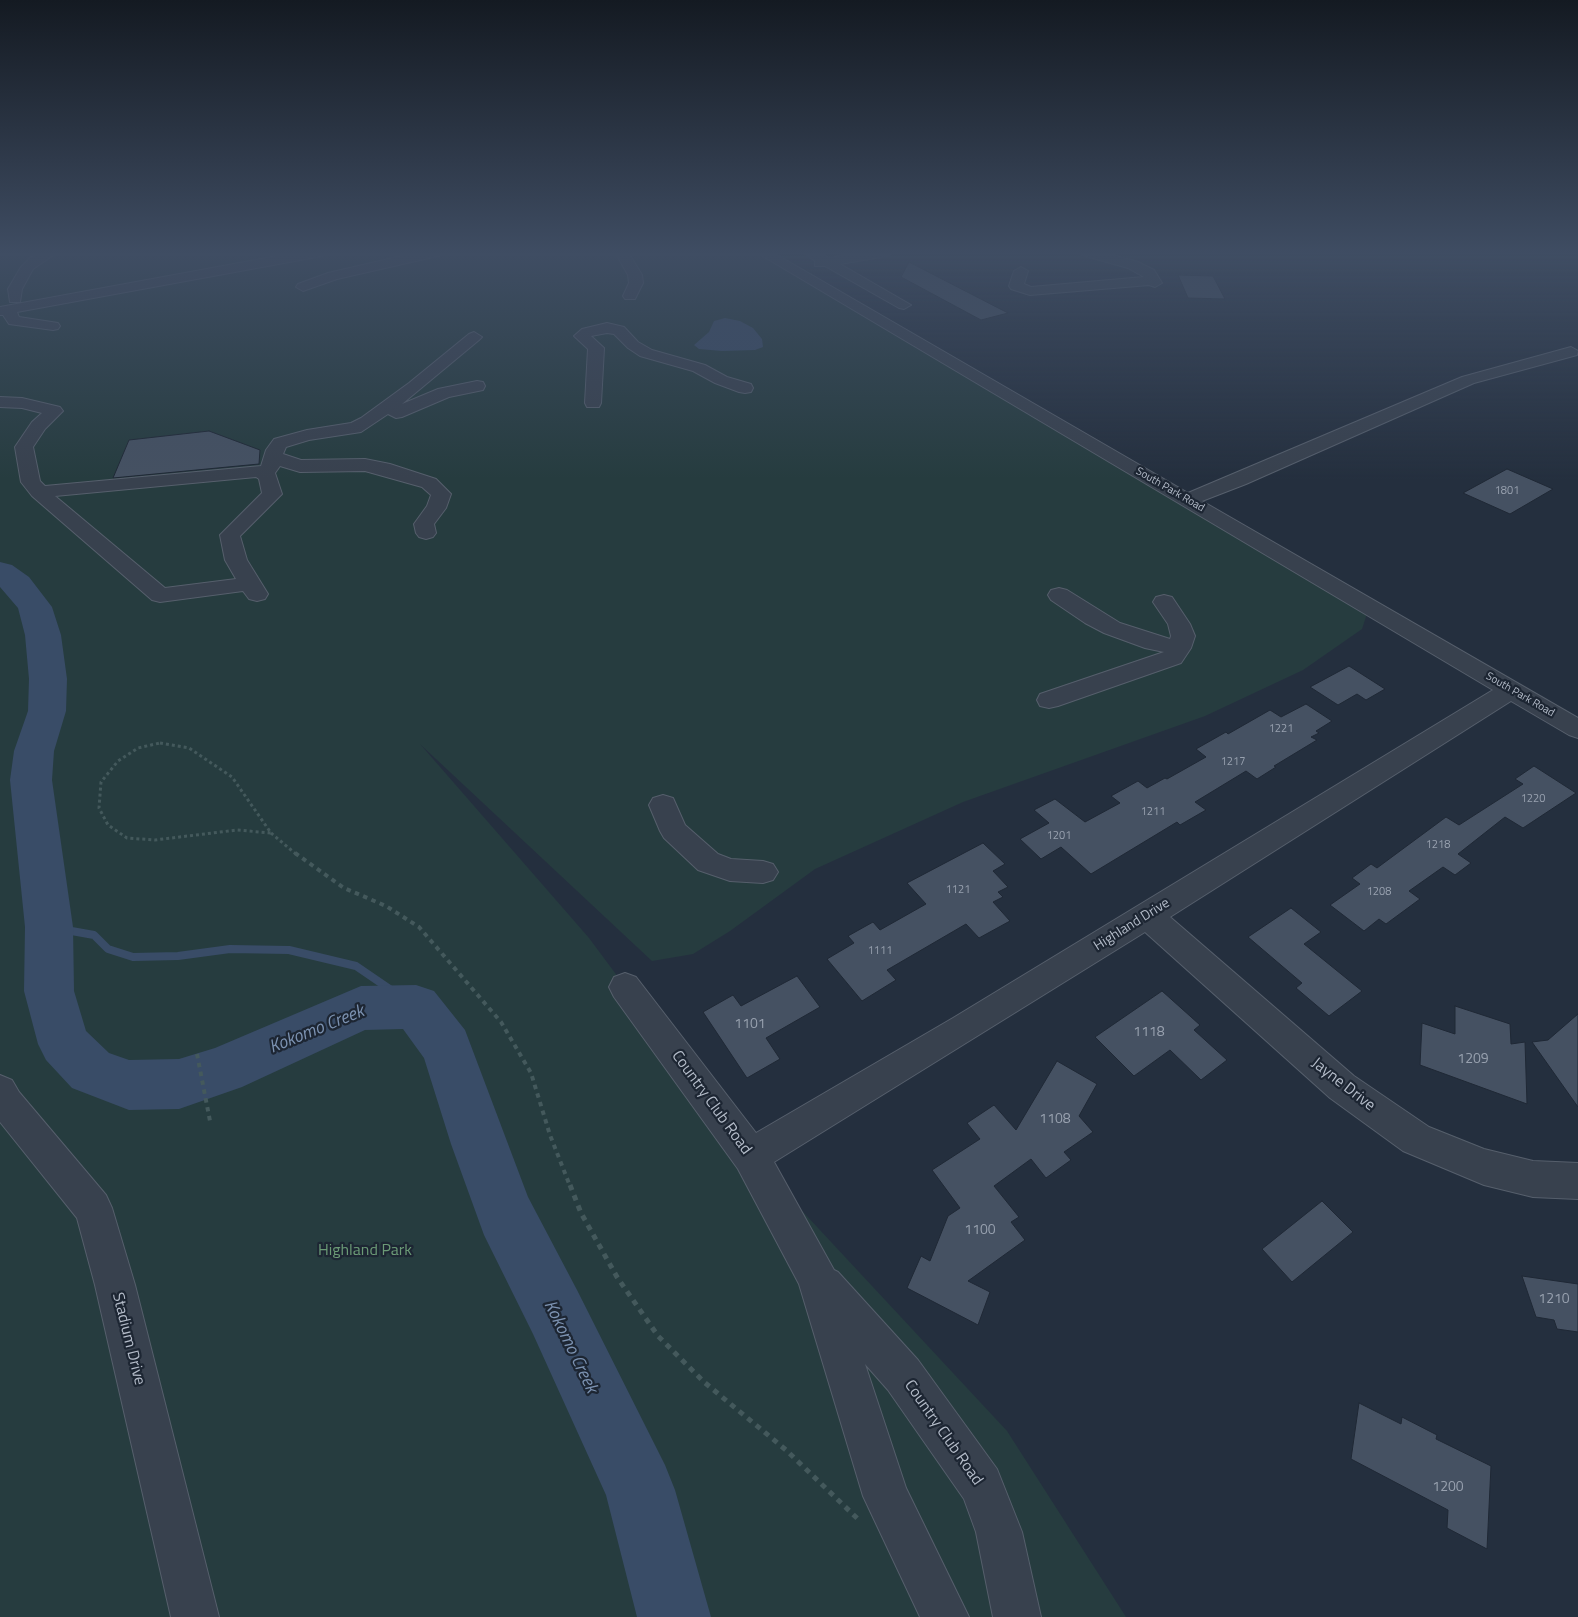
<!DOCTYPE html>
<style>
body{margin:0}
canvas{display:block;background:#242f3e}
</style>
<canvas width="1578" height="1617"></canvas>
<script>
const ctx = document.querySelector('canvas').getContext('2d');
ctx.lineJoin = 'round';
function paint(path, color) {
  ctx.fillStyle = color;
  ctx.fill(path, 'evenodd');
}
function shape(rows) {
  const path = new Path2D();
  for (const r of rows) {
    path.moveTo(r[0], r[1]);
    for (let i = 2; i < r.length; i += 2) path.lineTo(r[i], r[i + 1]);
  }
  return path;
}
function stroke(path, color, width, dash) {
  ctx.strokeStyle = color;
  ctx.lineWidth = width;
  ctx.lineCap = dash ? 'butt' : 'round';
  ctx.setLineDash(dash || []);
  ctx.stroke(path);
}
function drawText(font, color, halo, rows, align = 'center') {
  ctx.font = font + ' "Titillium Web",sans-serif';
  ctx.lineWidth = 4.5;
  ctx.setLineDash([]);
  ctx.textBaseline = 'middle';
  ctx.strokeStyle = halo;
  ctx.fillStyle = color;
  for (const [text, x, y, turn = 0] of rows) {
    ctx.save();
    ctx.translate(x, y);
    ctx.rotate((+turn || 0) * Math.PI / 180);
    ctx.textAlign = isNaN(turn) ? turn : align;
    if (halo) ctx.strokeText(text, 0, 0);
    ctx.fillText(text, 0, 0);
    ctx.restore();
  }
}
const green = shape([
 [0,252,764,252,1369,607,1362,629,1303,670,1205,716,963,802,815,869,730,931,693,954,652,961,420,744,589,938,751,1156,1007,1431,1126,1617,0,1617]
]);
const water = shape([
 [725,318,740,321,753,328,762,339,763,347,755,350,722,351,699,349,694,345,709,332,714,321]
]);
const stream = shape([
 [49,927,94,935,108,949,133,957,178,956,230,949,289,950,356,966,416,1007]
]);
const river = shape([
 [0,562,12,565,29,577,52,607,61,635,67,679,66,711,54,751,52,780,73,927,74,991,86,1031,109,1053,129,1060,179,1059,215,1048,361,986,416,985,434,991,465,1030,528,1197,577,1290,665,1465,675,1490,711,1617,637,1617,606,1495,533,1334,484,1235,451,1144,424,1058,403,1029,365,1030,242,1087,179,1109,129,1110,72,1088,46,1060,38,1044,24,991,25,927,10,780,14,751,28,711,29,679,25,635,18,608,0,587,0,562]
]);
const building = shape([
 [909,262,1008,313,981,320,901,277,909,262],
 [1178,275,1213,276,1225,299,1188,298,1178,275],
 [209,431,260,450,259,464,113,478,129,440,209,431],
 [1507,469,1553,489,1510,514,1463,493,1507,469],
 [1349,666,1385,689,1366,700,1357,694,1338,705,1310,687,1349,666],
 [1306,704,1332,721,1316,731,1319,733,1311,737,1317,740,1274,766,1276,767,1257,779,1246,771,1195,802,1206,810,1180,825,1177,822,1091,874,1061,847,1041,859,1020,839,1049,823,1034,810,1055,799,1085,822,1120,803,1111,796,1138,781,1147,788,1165,778,1167,779,1206,757,1196,749,1226,732,1228,734,1270,710,1281,717,1306,704],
 [1534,766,1576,793,1523,828,1505,817,1458,854,1471,863,1455,875,1443,867,1409,891,1420,899,1386,924,1379,919,1364,931,1330,905,1360,884,1352,878,1371,864,1377,868,1446,817,1459,825,1523,784,1515,779,1534,766],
 [983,843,1005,864,993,871,1008,887,998,892,1003,897,993,902,1010,921,979,938,966,924,887,970,896,980,862,1001,827,959,854,943,848,936,873,922,880,930,926,904,907,883,983,843],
 [1291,908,1321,932,1304,944,1362,991,1329,1016,1296,988,1302,983,1248,937,1291,908],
 [797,976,820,1007,766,1038,780,1059,747,1078,703,1012,733,995,741,1006,797,976],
 [1162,991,1200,1025,1194,1030,1227,1060,1201,1080,1170,1050,1134,1076,1095,1037,1162,991],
 [1455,1006,1510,1024,1511,1044,1525,1042,1527,1104,1420,1065,1422,1023,1455,1034,1455,1006],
 [1578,1014,1578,1107,1532,1042,1548,1040,1578,1014],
 [1057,1061,1097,1084,1079,1116,1093,1132,1064,1152,1071,1160,1046,1178,1031,1159,994,1186,1019,1217,1011,1222,1025,1240,968,1281,990,1292,978,1325,907,1288,921,1256,930,1261,948,1216,960,1208,932,1170,980,1139,967,1123,994,1105,1016,1130,1057,1061],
 [1322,1201,1353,1232,1292,1282,1262,1249,1322,1201],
 [1522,1276,1578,1284,1578,1332,1557,1329,1554,1320,1536,1317,1522,1276],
 [1359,1403,1401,1424,1402,1417,1437,1435,1436,1439,1491,1466,1487,1549,1447,1528,1448,1510,1351,1459,1359,1403]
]);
const pathFar2 = shape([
 [160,743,189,748,232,777,271,833,237,830,155,840,127,838,108,825,99,808,101,782,118,761,138,748,160,743],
 [271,833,297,855]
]);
const pathFar1 = shape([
 [295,853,344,888,386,906,419,927,501,1022,531,1073,550,1135,570,1186],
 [197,1054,210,1121]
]);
const path = shape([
 [570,1185,581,1213,617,1277,658,1336,704,1382,786,1450,861,1522]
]);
const minor = shape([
 [42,252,58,252,33,269,22,289,20,302,10,302,8,289,21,267,30,258,42,252],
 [299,252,328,252,322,256,17,312,19,317,58,323,60,326,58,329,53,330,9,324,3,315,0,315,0,307,299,252],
 [419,252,443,252,442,255,337,279,303,291,296,287,298,284,328,273,419,252],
 [615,252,628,252,642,275,643,283,635,299,625,299,623,296,629,283,628,275,615,252],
 [756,252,772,252,1188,493,1462,377,1571,347,1578,351,1577,355,1474,383,1246,484,1202,501,1578,718,1578,738,1569,735,1511,701,1170,917,1354,1076,1429,1127,1484,1149,1533,1161,1578,1163,1578,1199,1533,1197,1484,1185,1403,1151,1330,1098,1145,932,774,1162,834,1270,838,1272,918,1360,997,1469,1022,1532,1041,1617,993,1617,976,1532,964,1499,888,1390,865,1364,906,1488,969,1617,920,1617,863,1496,799,1284,738,1169,614,997,609,987,614,977,625,973,636,977,756,1133,953,1018,1493,690,756,252],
 [803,252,819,252,829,258,861,252,893,252,887,256,840,264,911,305,904,309,899,308,825,266,815,266,815,261,803,252],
 [1081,252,1102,252,1138,262,1154,270,1162,283,1155,287,1149,285,1030,295,1011,289,1009,286,1014,271,1021,267,1028,271,1024,284,1031,287,1144,277,1128,268,1082,255,1081,252],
 [607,323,624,327,638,342,652,350,705,365,727,377,751,384,753,388,751,392,745,393,739,392,715,383,693,371,640,356,628,348,614,334,607,333,591,336,604,348,601,403,599,407,587,407,585,403,588,349,574,336,582,329,607,323],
 [474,332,482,337,479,340,402,404,438,389,477,381,483,382,485,386,483,390,449,397,402,417,396,418,388,414,361,432,309,440,286,447,283,454,301,460,365,459,390,464,436,479,451,494,446,508,434,524,436,533,433,537,426,539,419,537,416,533,414,524,427,506,431,495,422,487,365,471,300,472,280,466,275,473,282,494,240,536,247,560,268,594,265,599,257,601,249,599,243,591,160,602,152,600,32,496,21,482,15,447,32,422,42,413,22,408,0,407,0,397,22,398,60,407,63,411,45,429,33,447,40,481,45,486,261,466,266,450,274,439,307,430,351,423,361,418,409,383,469,334,474,332],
 [256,477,259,479,262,493,220,535,225,560,236,579,165,588,55,496,256,477],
 [1059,588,1067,590,1120,623,1170,639,1171,636,1168,624,1153,602,1156,597,1164,595,1172,597,1190,624,1195,636,1191,648,1181,663,1058,706,1049,708,1040,706,1037,700,1040,694,1164,652,1145,648,1104,633,1085,623,1051,600,1048,595,1051,590,1059,588],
 [663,795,673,798,685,825,718,854,731,859,763,861,773,864,778,872,773,880,763,883,730,881,698,870,664,838,660,831,649,805,653,798,663,795],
 [0,1075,12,1080,19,1092,106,1195,112,1208,135,1285,219,1617,171,1617,95,1285,77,1218,0,1122,0,1075]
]);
const farStreetnames = [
 ["South Park Road",1170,490,30],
 ["South Park Road",1520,695,30]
];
const numberNames = [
 ["1801",1507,491],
 ["1221",1281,729],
 ["1217",1233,762],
 ["1220",1533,799],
 ["1211",1153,812],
 ["1201",1059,836],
 ["1218",1438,845],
 ["1121",958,890],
 ["1208",1379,892],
 ["1111",880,951]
];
const streetNames = [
 ["Highland Drive",1132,925,-32]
];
const nearNumbernames = [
 ["1101",750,1025],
 ["1118",1149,1033],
 ["1209",1473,1060],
 ["1108",1055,1120],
 ["1100",980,1231],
 ["1210",1554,1300],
 ["1200",1448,1488]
];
const nearStreetnames = [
 ["Jayne Drive",1343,1085,38],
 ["Country Club Road",711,1103,54],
 ["Stadium Drive",128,1339,76],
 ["Country Club Road",943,1433,55]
];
const nearParknames = [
 ["Highland Park",365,1251]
];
const nearWaternames = [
 ["Kokomo Creek",317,1030,-22],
 ["Kokomo Creek",570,1347,64]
];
paint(green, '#263c3f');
paint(water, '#394c67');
stroke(stream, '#394c67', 8);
paint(river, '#394c67');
paint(building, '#455162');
stroke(building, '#1f2835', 1);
stroke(minor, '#565f6c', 2);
stroke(pathFar2, '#44595c', 3, [3, 3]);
stroke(pathFar1, '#44595c', 4, [4.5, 4.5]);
stroke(path, '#44595c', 5, [5.5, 5.5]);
paint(minor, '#38414e');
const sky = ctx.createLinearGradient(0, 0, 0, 479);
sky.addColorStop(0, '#141a22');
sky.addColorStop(0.53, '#3f4d63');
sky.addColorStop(1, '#3f4d6300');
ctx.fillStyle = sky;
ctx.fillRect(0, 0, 1578, 479);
drawText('11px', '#b4bcc9', '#1d2633', farStreetnames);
drawText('11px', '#98a1af', null, numberNames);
drawText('14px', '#b4bcc9', '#1d2633', streetNames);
drawText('14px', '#98a1af', null, nearNumbernames);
drawText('16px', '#b4bcc9', '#1d2633', nearStreetnames);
drawText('16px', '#6b9a76', '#1d2633', nearParknames);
drawText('italic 18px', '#7c92b1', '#1d2633', nearWaternames);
</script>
